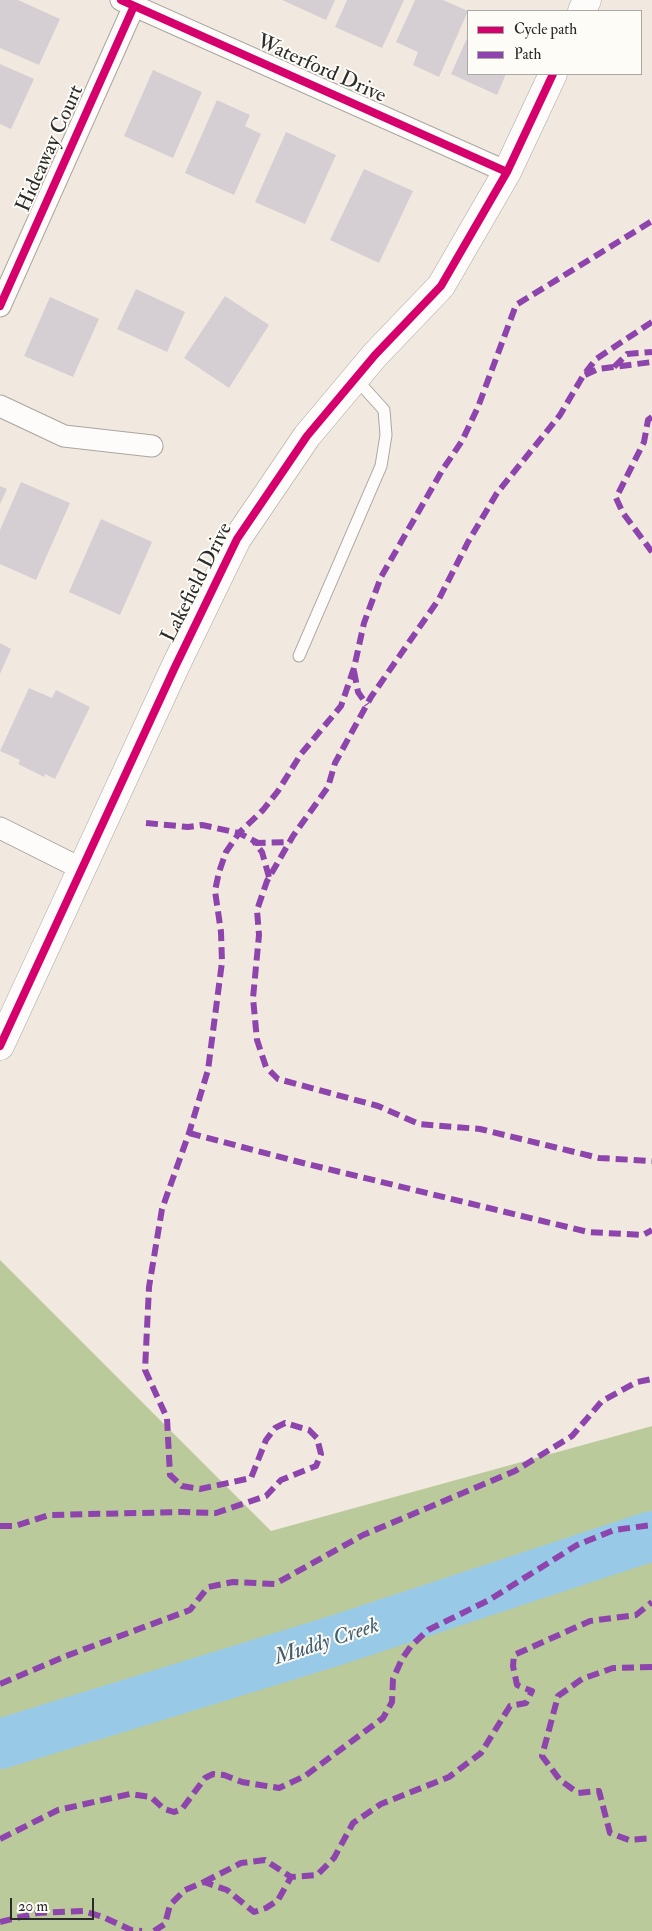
<!DOCTYPE html>
<style>
body{margin:0}
#map{position:relative;width:652px;height:1931px;overflow:hidden;background:#f1e9df;font-family:"IM FELL Double Pica",serif}
canvas{display:block}
.legend{position:absolute;left:467px;top:10px;width:175px;height:65px;box-sizing:border-box;background:#fdfcf7;border:1px solid #a9a8a5;margin:0;padding:6px 9px;list-style:none;font-size:15px;color:#2b2b2b}
.legend li{display:flex;align-items:center;gap:10px;height:25px}
.legend b{width:25px;border:1px solid #a9a8a5}
.scale{position:absolute;left:10px;top:1898px;width:84px;height:22px;box-sizing:border-box;border:2px solid #2b2b2b;border-top:0;padding-left:6px;font-size:15px;line-height:18px;white-space:nowrap;color:#2b2b2b;-webkit-text-stroke:4px #fdfcf7;paint-order:stroke}
</style>
<div id="map">
<canvas width="652" height="1931"></canvas>
<ul class="legend">
<li><b style="height:6px;background:#d6006c"></b>Cycle path</li>
<li><b style="height:6px;background:#8e44ad"></b>Path</li>
</ul>
<div class="scale">20 m</div>
</div>
<script>
const ctx = document.querySelector('canvas').getContext('2d');
ctx.lineJoin = 'round';
function paint(path, color) {
  ctx.fillStyle = color;
  ctx.fill(path, 'evenodd');
}
function shape(rows) {
  const path = new Path2D();
  for (const r of rows) {
    path.moveTo(r[0], r[1]);
    for (let i = 2; i < r.length; i += 2) path.lineTo(r[i], r[i + 1]);
  }
  return path;
}
function stroke(path, color, width, dash) {
  ctx.strokeStyle = color;
  ctx.lineWidth = width;
  ctx.lineCap = dash ? 'butt' : 'round';
  ctx.setLineDash(dash || []);
  ctx.stroke(path);
}
function drawText(font, color, halo, rows, align = 'center') {
  ctx.font = font + ' "IM FELL Double Pica",serif';
  ctx.lineWidth = 4;
  ctx.setLineDash([]);
  ctx.textBaseline = 'middle';
  ctx.strokeStyle = halo;
  ctx.fillStyle = color;
  for (const [text, x, y, turn = 0] of rows) {
    ctx.save();
    ctx.translate(x, y);
    ctx.rotate((+turn || 0) * Math.PI / 180);
    ctx.textAlign = isNaN(turn) ? turn : align;
    if (halo) ctx.strokeText(text, 0, 0);
    ctx.fillText(text, 0, 0);
    ctx.restore();
  }
}
const forest = shape([
 [0,1260,271,1531,652,1426,652,1931,0,1931]
]);
const river = shape([
 [0,1744,337,1640,652,1536]
]);
const building = shape([
 [0,0,18,0,60,19,39,65,0,48],
 [282,0,335,0,326,20],
 [347,0,404,0,382,48,335,27],
 [415,0,443,0,468,11,439,77,413,65,418,52,396,42],
 [468,36,468,74,506,74,497,95,451,74],
 [0,64,34,79,11,129,0,124],
 [153,70,202,92,173,158,124,136],
 [217,100,250,115,245,126,261,134,234,195,185,173],
 [286,132,336,155,305,224,255,202],
 [364,169,413,191,379,263,330,240],
 [136,289,185,312,167,352,117,329],
 [225,296,269,325,229,388,184,358],
 [50,297,99,319,73,377,24,356],
 [21,482,70,503,36,580,0,564,0,530],
 [0,486,7,489,0,504],
 [101,519,152,542,120,615,69,592],
 [0,643,11,649,0,674],
 [29,688,52,698,56,690,90,707,55,779,45,774,44,777,18,764,20,760,0,751]
]);
const service = shape([
 [299,656,381,466,386,435,384,410,356,379]
]);
const minor = shape([
 [121,0,507,172],
 [0,306,134,6],
 [0,406,64,436,152,446],
 [0,828,82,869]
]);
const tertiary = shape([
 [582,11,587,0],
 [0,1046,175,667,237,539,307,436,375,355,441,286,507,172,553,74]
]);
const quiet = shape([
 [652,322,596,359,583,376,560,415,497,493,468,542,439,599,371,697,335,763,328,787,293,836,267,881,257,910,259,935,253,998,257,1040,266,1067,278,1079,378,1106,419,1124,480,1129,599,1158,652,1161],
 [614,367,627,354,652,352],
 [585,375,598,369,652,362],
 [652,417,648,420,644,442,616,498,623,513,652,552],
 [354,671,358,692,367,705],
 [146,823,188,827,202,825,239,833,258,843],
 [269,877,262,852,255,843,290,842],
 [189,1133,303,1163,588,1232,643,1235,652,1230],
 [0,1526,15,1526,49,1515,183,1512,216,1513,266,1496,281,1480,316,1466,321,1454,317,1438,309,1430,285,1423,275,1428,266,1440,251,1478,200,1489,182,1486,170,1475,167,1418,145,1370,149,1287,162,1209,189,1133,208,1070,222,962,221,932,215,891,219,872,226,852,239,833,263,810,278,791,301,754,341,706,354,668,364,623,381,577,443,469,462,441,478,407,516,305,652,221],
 [652,1667,613,1668,582,1679,558,1696,542,1756,560,1780,578,1793,599,1791,610,1833,629,1840,652,1838],
 [0,1684,66,1656,190,1610,208,1587,233,1582,275,1584,363,1535,515,1471,572,1436,602,1401,637,1382,652,1379],
 [0,1839,58,1810,130,1794,151,1797,164,1809,174,1812,182,1809,205,1778,213,1774,224,1775,242,1782,279,1788,305,1776,383,1718,392,1702,393,1679,402,1659,411,1646,428,1630,489,1600,577,1545,614,1530,652,1525],
 [204,1882,241,1863,265,1860,291,1877],
 [0,1922,37,1913,83,1911,103,1917,131,1930,142,1931],
 [154,1931,165,1924,170,1905,185,1890,204,1882,227,1890,254,1912,266,1908,278,1900,291,1877,317,1875,334,1858,353,1823,381,1804,449,1777,481,1753,510,1706,526,1703,532,1691,517,1685,513,1666,514,1655,590,1621,636,1615,652,1602]
]);
const cycleway = shape([
 [121,0,507,172],
 [0,306,134,6],
 [0,1046,175,667,237,539,307,436,375,355,441,286,507,172,553,74]
]);
const streetNames = [
 ["Waterford Drive",321,70,24],
 ["Hideaway Court",51,149,-66],
 ["Lakefield Drive",198,583,-63]
];
const waterNames = [
 ["Muddy Creek",327,1643,-18]
];
paint(forest, '#bbca9b');
stroke(river, '#98cae7', 50);
paint(building, '#d5cfd4');
stroke(service, '#aaa5a0', 13);
stroke(minor, '#aaa5a0', 23);
stroke(tertiary, '#aaa5a0', 29);
stroke(service, '#fdfcfa', 11);
stroke(minor, '#fdfcfa', 21);
stroke(tertiary, '#fdfcfa', 28);
stroke(quiet, '#8e44ad', 6, [12, 6]);
stroke(cycleway, '#d6006c', 8);
drawText('21px', '#2b2b2b', '#fdfcf7', streetNames);
drawText('italic 22px', '#445e6e', '#fdfcf7', waterNames);
</script>
